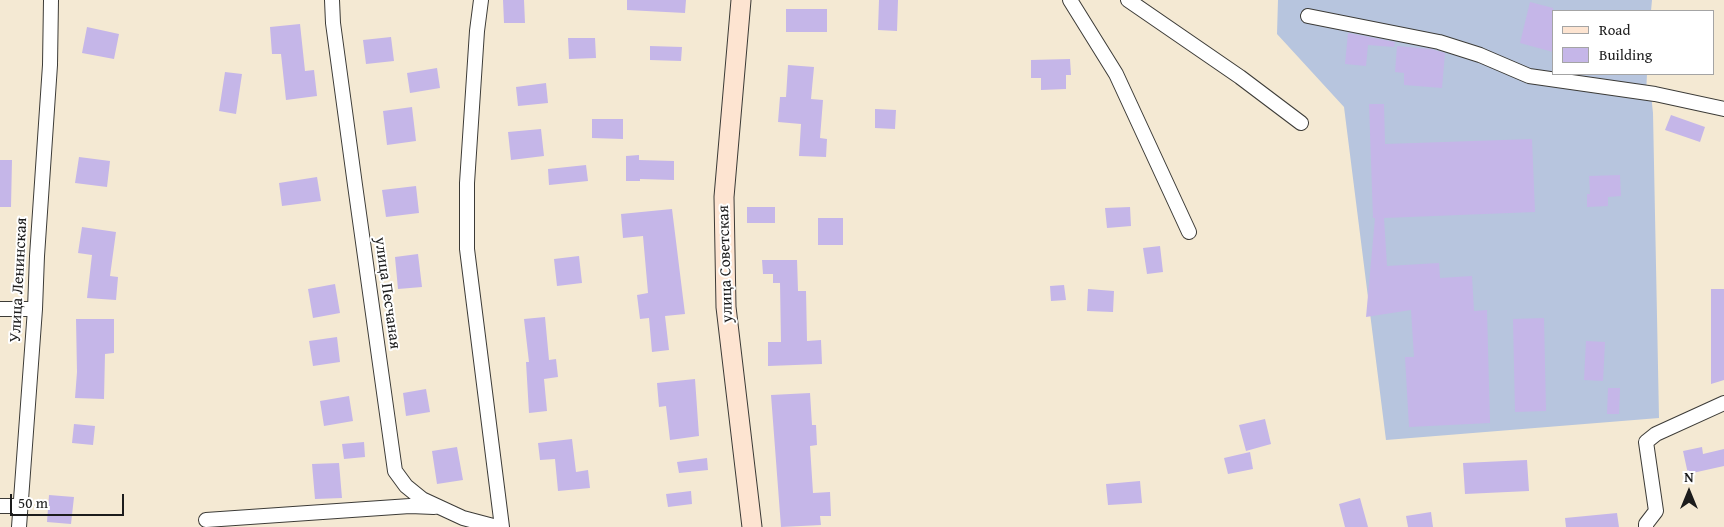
<!DOCTYPE html>
<meta charset="utf-8">
<style>
body{margin:0}
#map{position:relative;width:1724px;height:527px;overflow:hidden;background:#f4e9d3;font-family:"Gentium Book Plus",serif}
canvas{display:block}
.legend{position:absolute;left:1552px;top:10px;width:162px;height:65px;box-sizing:border-box;background:#fff;border:1px solid #a4a4a4;margin:0;padding:6px 9px;list-style:none;font-size:15px;color:#1c1c1c}
.legend li{display:flex;align-items:center;gap:10px;height:25px}
.legend b{width:25px;border:1px solid #a4a4a4}
.north{position:absolute;left:1664px;top:467px;width:50px;height:50px;-webkit-text-stroke:4px #fff;paint-order:stroke;rotate:0deg;font-size:14px;font-weight:700;line-height:20px;text-align:center;color:#1c1c1c}
.north::after{content:'';display:block;margin:auto;width:18px;height:22px;background:#1c1c1c;clip-path:polygon(50% 0,100% 100%,50% 72%,0 100%)}
.scale{position:absolute;left:10px;top:494px;width:114px;height:22px;box-sizing:border-box;border:2px solid #1c1c1c;border-top:0;padding-left:6px;font-size:15px;line-height:18px;white-space:nowrap;color:#1c1c1c;-webkit-text-stroke:4px #fff;paint-order:stroke}
</style>
<div id="map">
<canvas width="1724" height="527"></canvas>
<ul class="legend">
<li><b style="height:6px;background:#fde4d1"></b>Road</li>
<li><b style="height:14px;background:#c5b6e8"></b>Building</li>
</ul>
<div class="north">N</div>
<div class="scale">50 m</div>
</div>
<script>
const ctx = document.querySelector('canvas').getContext('2d');
ctx.lineJoin = 'round';
function paint(path, color) {
  ctx.fillStyle = color;
  ctx.fill(path, 'evenodd');
}
function shape(rows) {
  const path = new Path2D();
  for (const r of rows) {
    path.moveTo(r[0], r[1]);
    for (let i = 2; i < r.length; i += 2) path.lineTo(r[i], r[i + 1]);
  }
  return path;
}
function stroke(path, color, width, dash) {
  ctx.strokeStyle = color;
  ctx.lineWidth = width;
  ctx.lineCap = dash ? 'butt' : 'round';
  ctx.setLineDash(dash || []);
  ctx.stroke(path);
}
function drawText(font, color, halo, rows, align = 'center') {
  ctx.font = font + ' "Gentium Book Plus",serif';
  ctx.lineWidth = 4;
  ctx.setLineDash([]);
  ctx.textBaseline = 'middle';
  ctx.strokeStyle = halo;
  ctx.fillStyle = color;
  for (const [text, x, y, turn = 0] of rows) {
    ctx.save();
    ctx.translate(x, y);
    ctx.rotate((+turn || 0) * Math.PI / 180);
    ctx.textAlign = isNaN(turn) ? turn : align;
    if (halo) ctx.strokeText(text, 0, 0);
    ctx.fillText(text, 0, 0);
    ctx.restore();
  }
}
const industrial = shape([
 [1278,0,1652,0,1651,11,1553,11,1553,74,1647,74,1646,94,1651,94,1653,113,1659,418,1386,440,1344,107,1277,34]
]);
const building = shape([
 [503,0,524,0,525,23,504,23],
 [627,0,686,0,685,13,627,10],
 [879,0,898,0,897,31,878,30],
 [1530,2,1553,8,1553,52,1520,43],
 [786,9,827,9,827,32,786,32],
 [300,24,305,71,314,70,317,96,286,100,281,54,272,54,270,27],
 [87,27,119,34,114,59,82,53],
 [1348,33,1395,42,1394,47,1368,45,1366,66,1345,64],
 [391,37,394,61,366,64,363,40],
 [568,38,595,38,596,58,569,59],
 [650,46,682,47,681,61,650,60],
 [1397,46,1431,49,1445,53,1442,88,1404,85,1404,73,1395,72],
 [1070,59,1071,75,1066,75,1066,89,1041,90,1041,78,1031,78,1031,60],
 [788,65,814,67,811,99,823,100,820,138,827,139,826,157,799,156,801,124,778,122,780,97,786,97],
 [437,68,440,88,410,93,407,73],
 [225,72,242,74,236,114,219,111],
 [546,83,548,103,518,106,516,87],
 [1369,104,1384,104,1385,144,1532,139,1535,212,1384,218,1387,266,1439,263,1440,278,1472,276,1474,311,1487,310,1490,423,1409,427,1405,357,1414,357,1411,310,1366,317,1375,218,1373,218],
 [412,107,416,141,387,145,383,111],
 [875,109,896,110,895,129,875,128],
 [1671,115,1705,127,1700,142,1665,130],
 [592,119,623,119,623,139,592,138],
 [541,129,544,156,511,160,508,132],
 [639,155,639,160,674,161,674,180,640,179,640,181,626,181,626,156],
 [79,157,110,161,107,187,75,183],
 [0,160,12,160,11,207,0,207],
 [586,165,588,181,549,185,548,169],
 [1620,175,1621,196,1608,197,1608,206,1587,207,1587,194,1590,194,1589,176],
 [317,177,321,201,282,206,279,183],
 [416,186,419,213,386,217,382,190],
 [747,207,775,207,775,223,747,223],
 [1130,207,1131,226,1107,228,1105,208],
 [672,209,685,314,665,316,669,350,652,352,649,318,640,319,637,295,648,293,643,236,623,238,621,214],
 [818,218,843,218,843,245,818,245],
 [82,227,116,232,110,276,118,277,116,300,87,298,92,255,78,253],
 [1160,246,1163,272,1147,274,1143,248],
 [418,254,422,287,398,289,395,257],
 [579,256,582,283,557,286,554,259],
 [762,260,797,260,798,291,806,291,807,341,821,340,822,364,768,366,768,342,781,342,780,283,773,283,773,274,763,274],
 [335,284,340,313,313,318,308,289],
 [1064,285,1066,300,1051,301,1050,286],
 [1088,289,1114,291,1113,312,1087,311],
 [1711,289,1724,289,1724,380,1711,384],
 [545,317,549,360,556,359,558,377,544,379,547,411,529,413,526,362,529,362,524,319],
 [1544,318,1546,411,1515,412,1513,319],
 [76,319,114,319,114,353,105,354,104,399,75,398,77,372],
 [337,337,340,362,313,366,309,341],
 [1586,341,1605,342,1603,381,1584,380],
 [695,379,699,436,670,440,666,406,659,407,657,383],
 [1608,388,1620,388,1619,414,1607,414],
 [426,389,430,412,406,416,403,393],
 [810,393,812,425,816,425,817,445,810,446,813,493,830,492,831,516,820,516,821,525,781,527,771,395],
 [349,396,353,421,324,426,320,401],
 [1265,419,1271,444,1246,451,1239,425],
 [74,424,95,426,93,445,72,443],
 [572,439,576,472,588,470,590,488,558,491,555,459,540,460,538,443],
 [364,442,365,457,344,459,342,444],
 [457,447,463,480,437,484,432,451],
 [1702,447,1703,454,1724,449,1724,466,1688,474,1683,451],
 [1250,452,1253,469,1228,474,1224,458],
 [707,458,708,470,679,473,677,462],
 [1527,460,1529,491,1465,494,1463,463],
 [339,463,342,498,315,499,312,464],
 [1140,481,1142,503,1108,505,1106,484],
 [691,491,692,504,668,507,666,494],
 [49,495,74,497,71,524,47,522],
 [1360,498,1368,527,1345,527,1339,504],
 [1431,512,1433,527,1408,527,1406,516],
 [1617,513,1619,527,1566,527,1565,518]
]);
const street = shape([
 [332,0,333,23,355,185,395,471,406,486,422,499,463,518,497,527],
 [481,0,477,31,467,183,467,249,502,527],
 [1070,0,1116,74,1189,232],
 [1128,0,1240,77,1301,123],
 [1308,16,1439,42,1480,55,1529,76,1655,94,1724,109],
 [0,309,35,309],
 [0,506,20,506],
 [206,520,410,506,434,507],
 [19,527,35,309,37,256,50,65,51,0],
 [1646,527,1646,524,1656,511,1646,442,1656,434,1724,403]
]);
const secondary = shape([
 [741,0,724,197,726,307,752,527]
]);
const streetNames = [
 ["улица Советская",726,264,-92],
 ["Улица Ленинская",19,280,-87],
 ["улица Песчаная",387,293,82]
];
paint(industrial, '#b7c5de');
paint(building, '#c5b6e8');
stroke(street, '#3c3b37', 16);
stroke(secondary, '#3c3b37', 21);
stroke(street, '#fff', 14);
stroke(secondary, '#fde4d1', 19);
drawText('16px', '#1c1c1c', '#fff', streetNames);
</script>
